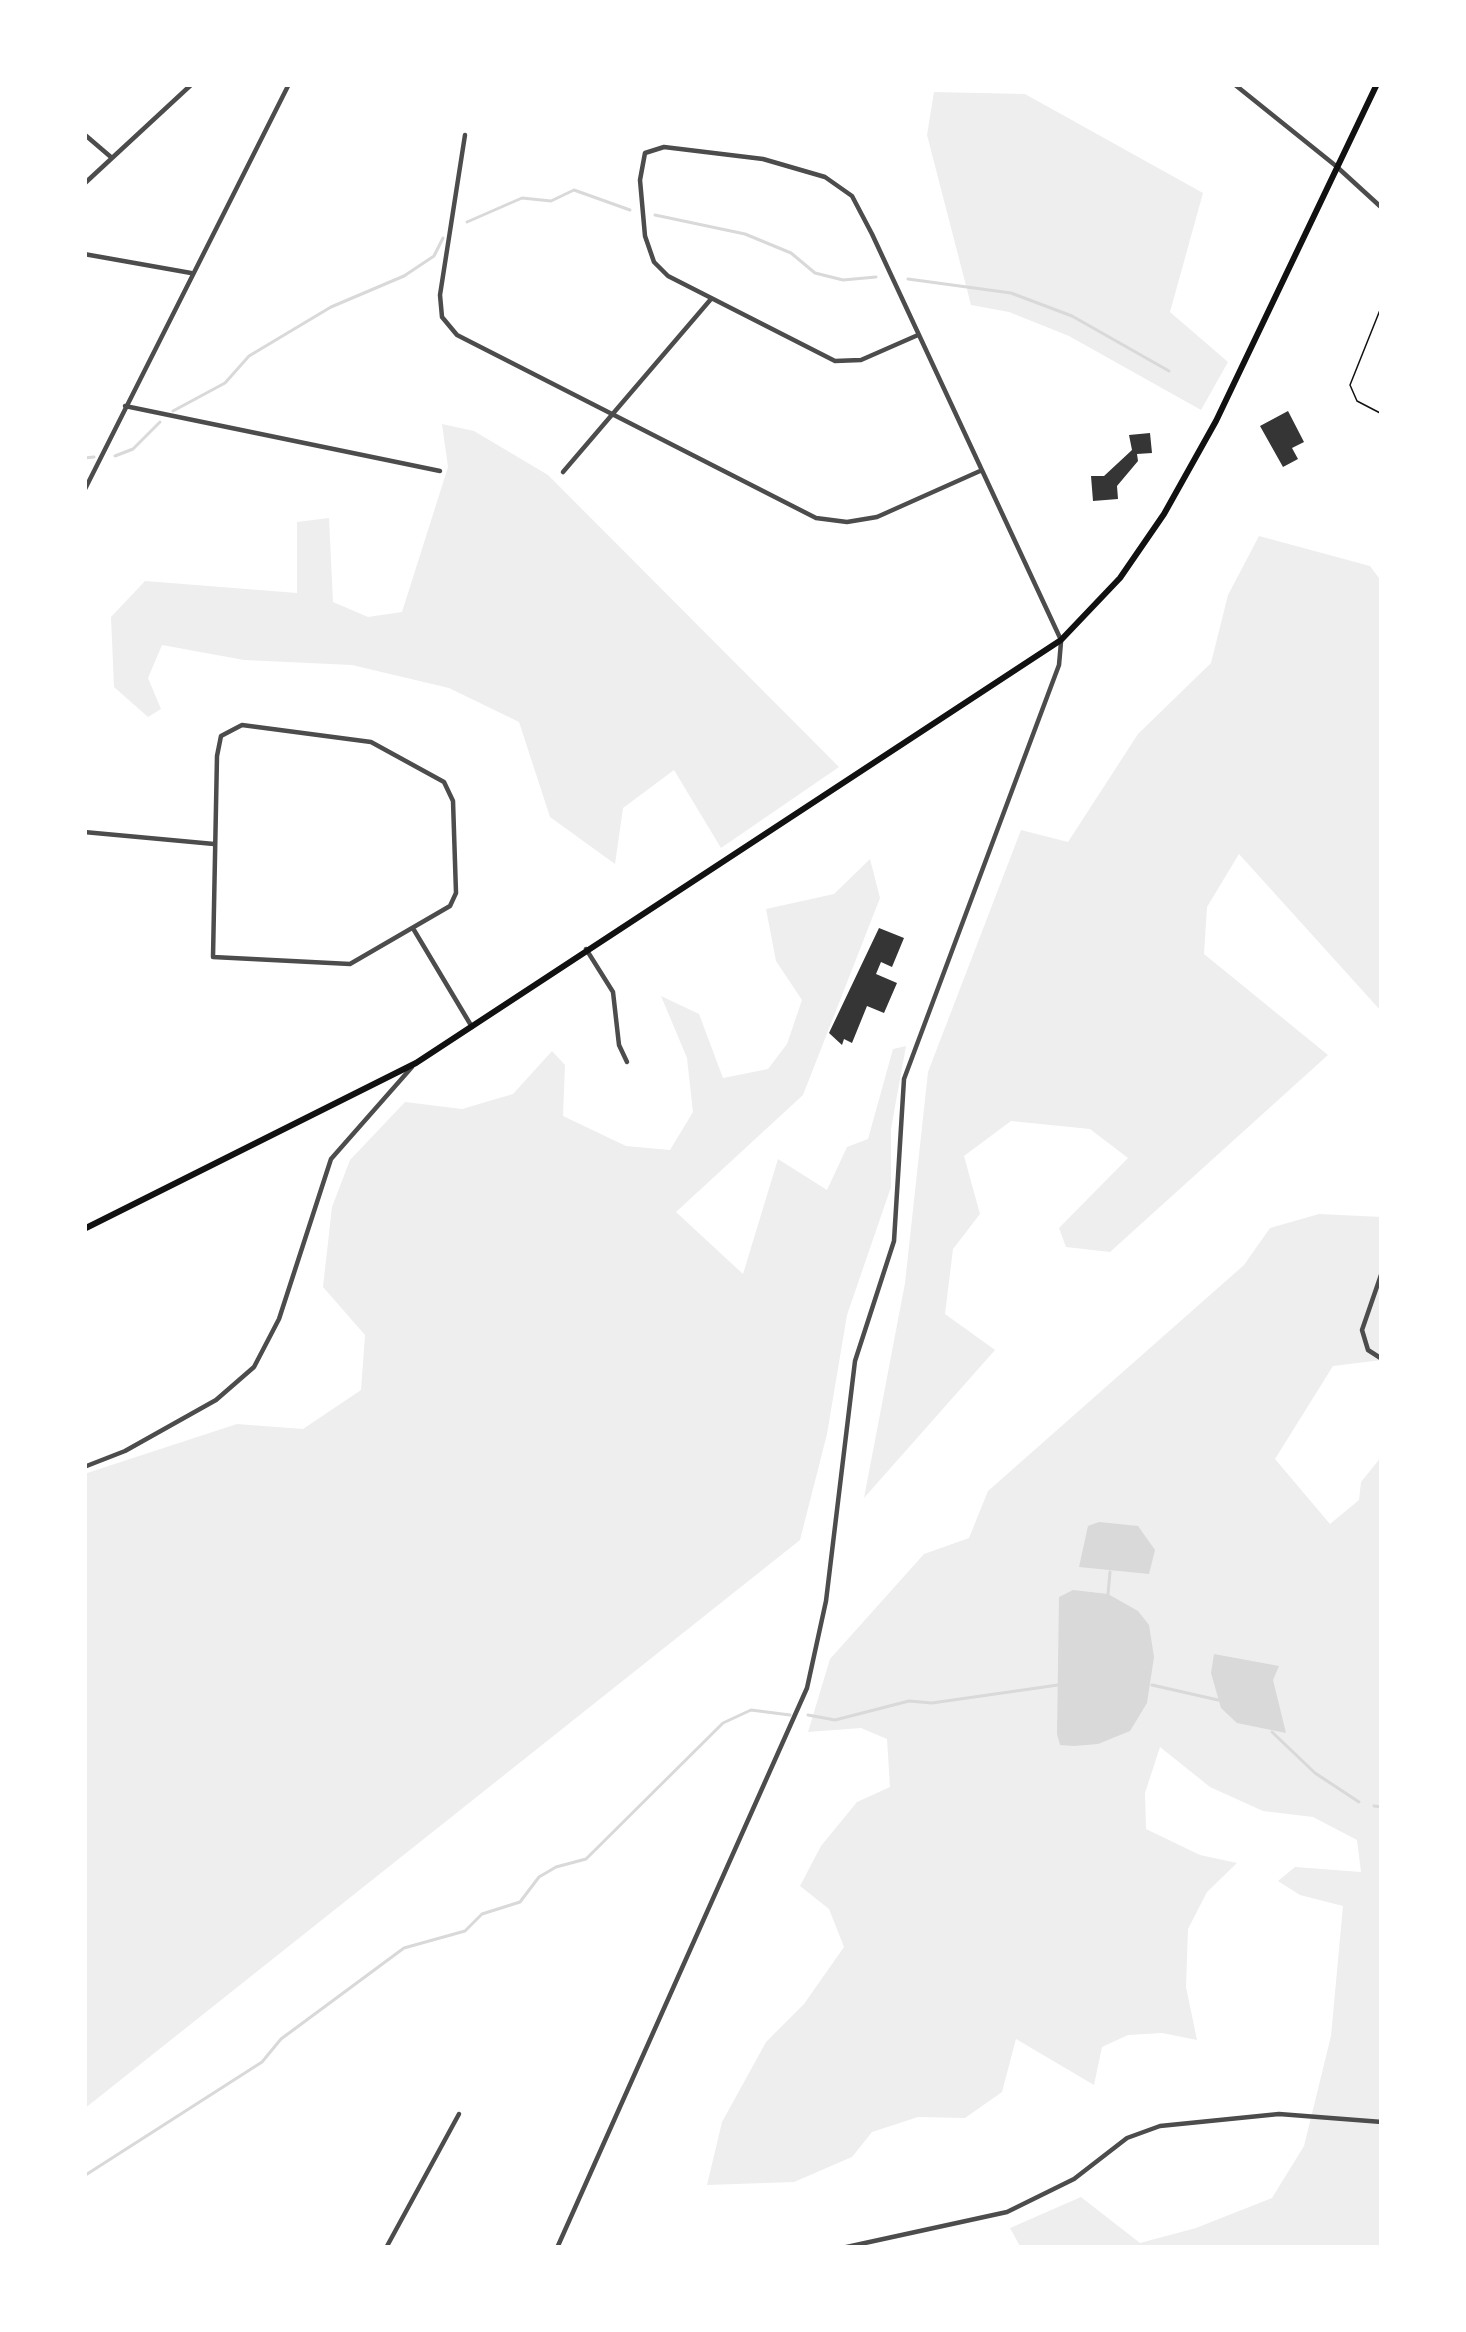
<!DOCTYPE html>
<style>
body{margin:0}
#map{position:relative;width:1466px;height:2332px;overflow:hidden;background:#fff;font-family:"Exo 2",sans-serif}
canvas{display:block}
.frame{position:absolute;inset:0;border:87px solid #fff;pointer-events:none}
</style>
<div id="map">
<canvas width="1466" height="2332"></canvas>
<div class="frame"></div>
</div>
<script>
const ctx = document.querySelector('canvas').getContext('2d');
ctx.lineJoin = 'round';
function paint(path, color) {
  ctx.fillStyle = color;
  ctx.fill(path, 'evenodd');
}
function shape(rows) {
  const path = new Path2D();
  for (const r of rows) {
    path.moveTo(r[0], r[1]);
    for (let i = 2; i < r.length; i += 2) path.lineTo(r[i], r[i + 1]);
  }
  return path;
}
function stroke(path, color, width, dash) {
  ctx.strokeStyle = color;
  ctx.lineWidth = width;
  ctx.lineCap = dash ? 'butt' : 'round';
  ctx.setLineDash(dash || []);
  ctx.stroke(path);
}
const green = shape([
 [934,92,1025,94,1203,193,1170,312,1228,362,1201,410,1069,336,1009,312,971,305,927,135],
 [442,424,474,431,548,475,839,767,721,848,674,770,623,808,615,864,550,817,519,722,449,688,352,665,244,660,162,645,148,678,161,709,148,717,114,687,111,617,145,581,297,593,297,522,329,518,333,602,368,617,402,612,448,467],
 [1259,536,1370,566,1382,582,1381,1011,1239,854,1207,907,1204,954,1328,1055,1110,1252,1066,1247,1059,1228,1128,1158,1090,1129,1011,1121,964,1156,980,1214,953,1249,945,1314,995,1350,864,1498,905,1283,928,1072,1021,830,1068,842,1138,734,1211,663,1228,595],
 [870,859,880,898,803,1095,676,1212,743,1274,778,1159,827,1190,847,1147,868,1139,893,1049,906,1046,891,1129,891,1187,847,1315,827,1434,800,1540,84,2109,84,1474,237,1424,303,1429,361,1390,365,1335,323,1287,332,1207,350,1160,405,1102,462,1109,513,1094,552,1051,565,1065,563,1116,626,1146,670,1150,693,1112,687,1058,661,996,699,1014,723,1078,768,1069,787,1044,802,1000,776,961,766,909,834,894],
 [1319,1214,1382,1217,1382,1360,1333,1366,1275,1459,1330,1524,1359,1500,1361,1482,1382,1456,1382,2248,1021,2248,1010,2228,1081,2197,1140,2243,1196,2228,1272,2198,1304,2146,1331,2036,1343,1906,1300,1895,1278,1881,1295,1867,1361,1872,1357,1840,1313,1817,1263,1811,1210,1787,1160,1747,1145,1793,1146,1829,1200,1855,1237,1863,1207,1892,1188,1929,1186,1987,1197,2040,1162,2033,1128,2035,1102,2047,1094,2085,1016,2039,1002,2092,965,2118,918,2117,872,2132,852,2157,794,2182,707,2185,722,2122,766,2042,804,2004,844,1947,829,1909,800,1886,821,1846,857,1802,890,1787,887,1739,861,1728,808,1732,830,1659,924,1554,969,1538,988,1491,1244,1265,1270,1228]
]);
const water = shape([
 [1099,1522,1138,1526,1155,1550,1149,1574,1079,1567,1088,1526],
 [1073,1590,1108,1594,1138,1611,1149,1625,1154,1657,1147,1703,1130,1731,1098,1744,1074,1746,1060,1745,1057,1734,1059,1597],
 [1214,1654,1279,1666,1273,1680,1286,1733,1237,1723,1221,1708,1211,1673]
]);
const stream = shape([
 [655,215,745,234,791,253,815,273,843,280,876,277],
 [467,222,522,198,551,201,574,190,630,210],
 [908,279,1011,293,1072,316,1169,371],
 [173,411,225,383,249,356,331,307,404,276,434,256,443,238],
 [115,456,133,449,160,422],
 [84,458,94,457],
 [1108,1594,1110,1572],
 [1152,1685,1218,1700],
 [808,1715,835,1720,909,1701,932,1703,1058,1685],
 [1272,1732,1315,1773,1359,1802],
 [1374,1806,1382,1807],
 [84,2176,262,2062,281,2039,404,1948,465,1931,482,1914,520,1902,539,1877,556,1867,586,1859,723,1723,751,1710,790,1715]
]);
const building = shape([
 [1288,411,1304,442,1292,448,1298,459,1283,467,1260,426],
 [1150,433,1152,453,1137,454,1138,461,1117,486,1118,499,1093,501,1091,476,1104,476,1132,450,1129,435],
 [879,928,904,938,892,967,881,962,876,974,897,983,884,1013,867,1006,852,1043,844,1039,842,1045,829,1033]
]);
const path = shape([
 [1382,305,1350,385,1357,401,1382,414]
]);
const minor = shape([
 [84,134,112,158],
 [465,135,440,295,442,317,457,335,816,518,847,522,877,517,980,471],
 [1336,166,1382,208],
 [84,184,192,84],
 [84,254,191,273],
 [918,335,861,360,835,361,668,276,654,262,645,236,640,180,645,153,664,147,763,159,825,177,852,196,872,234,1061,640],
 [125,406,440,471],
 [563,472,711,299],
 [242,725,371,742,444,782,453,801,456,893,450,906,350,964,213,957,217,756,221,736,242,725],
 [84,832,214,844],
 [414,930,472,1027],
 [586,949,613,992,619,1045,627,1062],
 [1382,1272,1362,1330,1368,1350,1382,1359],
 [84,1467,125,1451,216,1400,254,1367,279,1319,331,1159,412,1067],
 [386,2248,459,2114],
 [842,2248,1007,2212,1074,2179,1127,2138,1160,2126,1279,2114,1382,2122]
]);
const tertiary = shape([
 [1234,84,1336,166],
 [84,491,289,84],
 [557,2248,807,1688,826,1601,855,1361,894,1241,904,1079,1059,665,1061,642]
]);
const secondary = shape([
 [84,1229,416,1063,1061,640,1120,578,1164,514,1216,421,1377,84]
]);
paint(green, '#eee');
paint(water, '#d9d9d9');
stroke(stream, '#d9d9d9', 3);
paint(building, '#353535');
stroke(path, '#111', 1.5);
stroke(minor, '#4c4c4c', 4.5);
stroke(tertiary, '#4c4c4c', 4.5);
stroke(secondary, '#111', 6);
</script>
